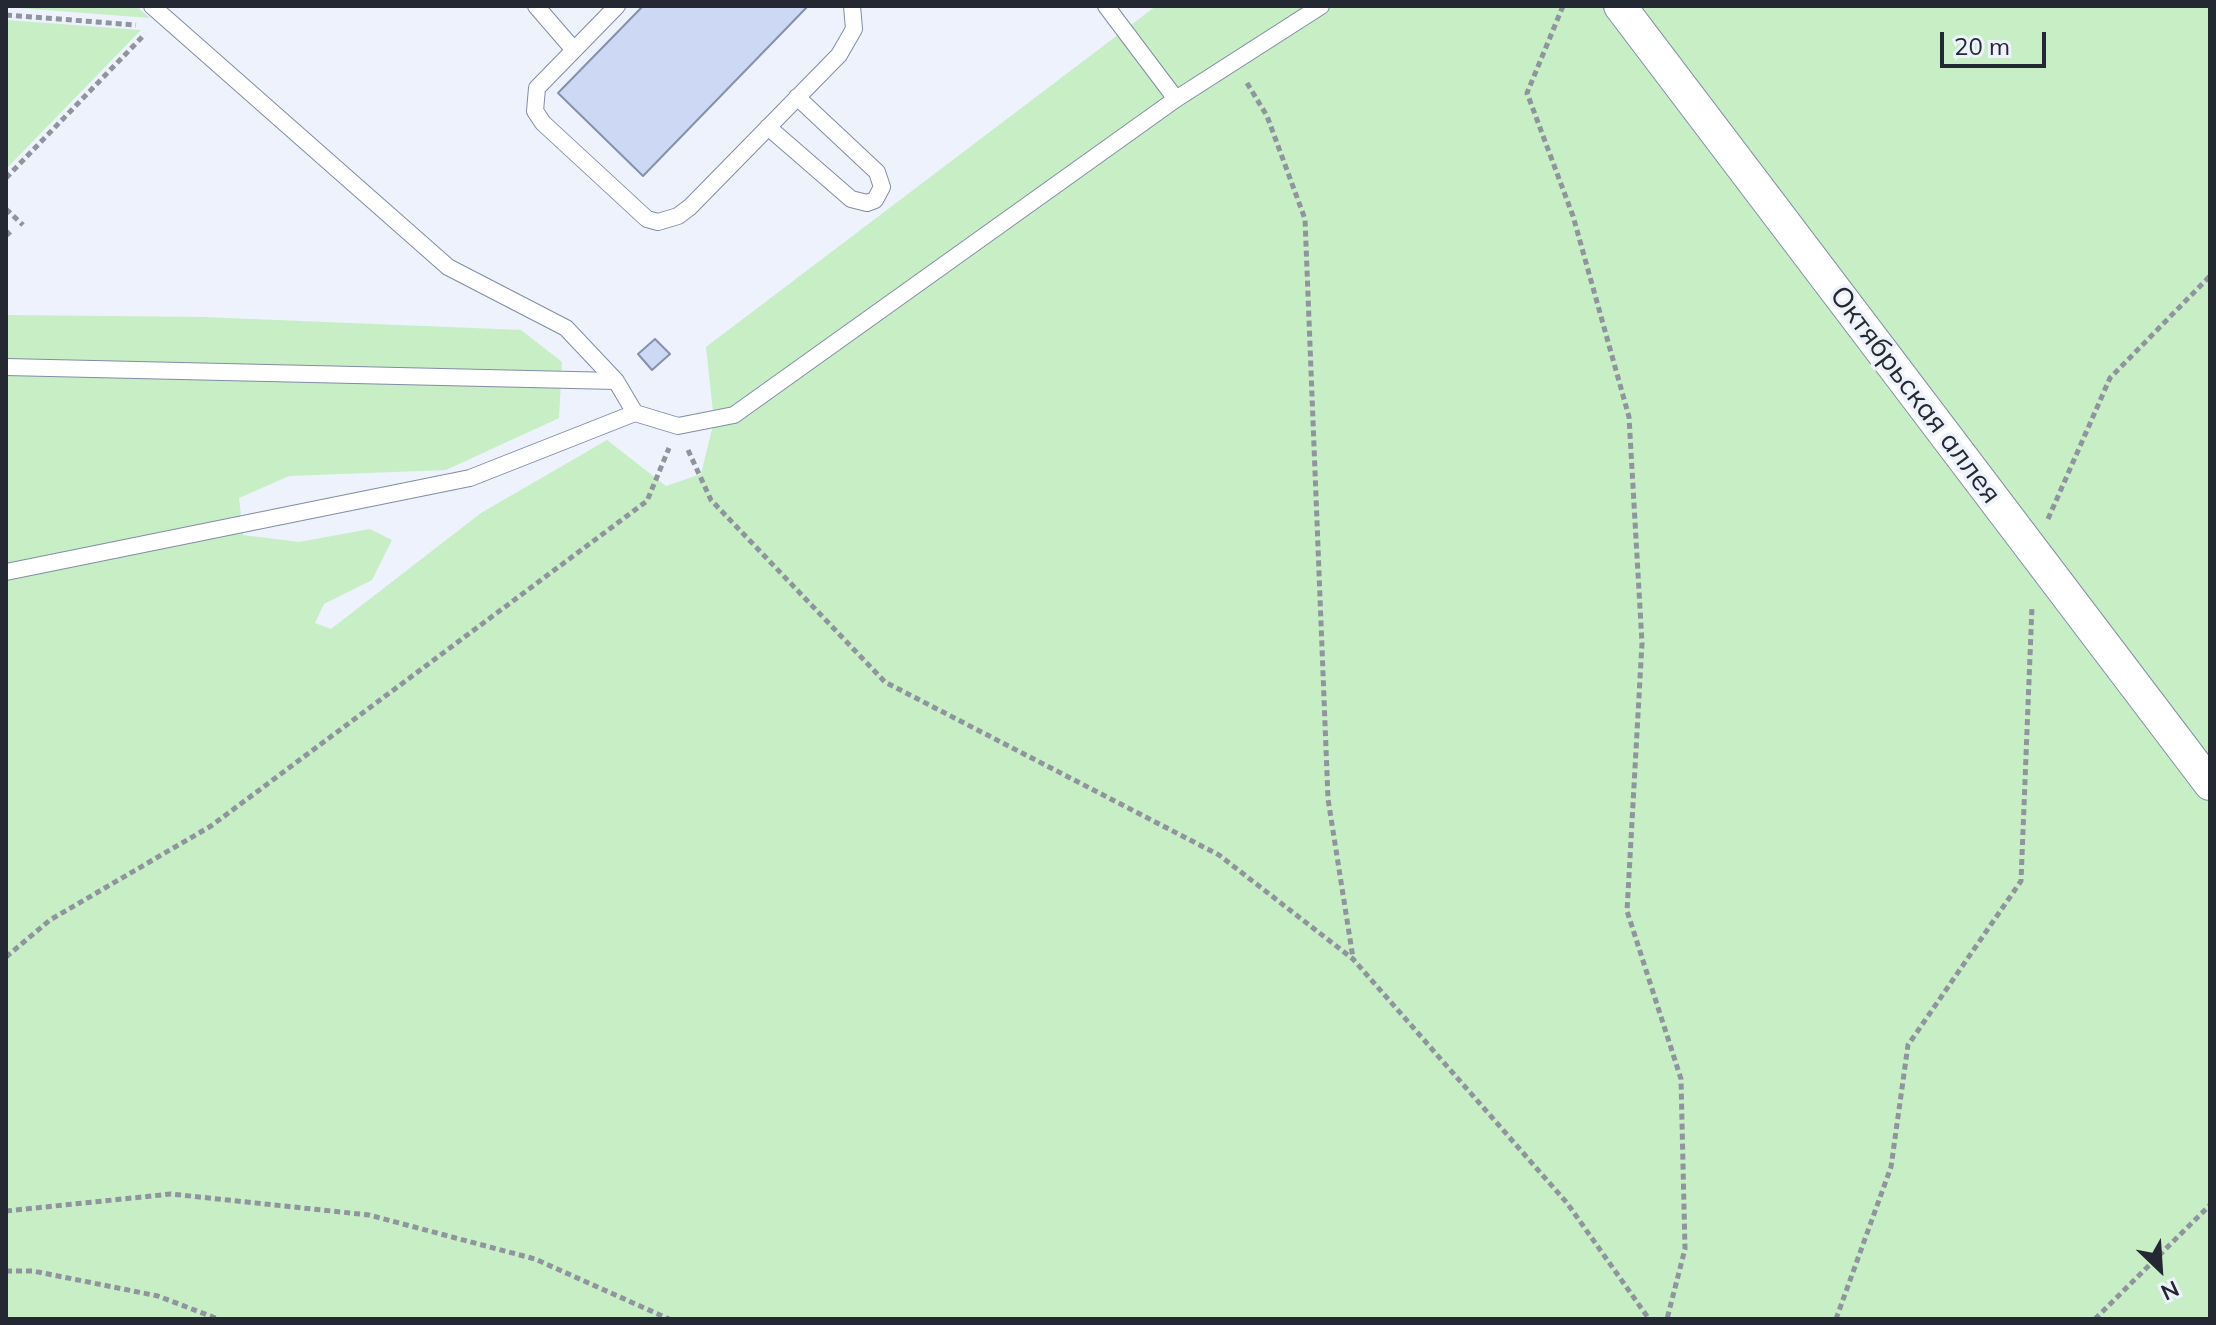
<!DOCTYPE html>
<meta charset="utf-8">
<style>
body{margin:0}
#map{position:relative;width:2216px;height:1325px;overflow:hidden;background:#edf2fd;font-family:Mulish,sans-serif}
canvas{display:block}
.frame{position:absolute;inset:0;border:8px solid #242832;pointer-events:none}
.north{position:absolute;left:2120px;top:1229px;width:80px;height:80px;-webkit-text-stroke:6px #edf2fd;paint-order:stroke;rotate:155deg;font-size:22px;font-weight:700;line-height:32px;text-align:center;color:#242832}
.north::after{content:'';display:block;margin:auto;width:28px;height:36px;background:#242832;clip-path:polygon(50% 0,100% 100%,50% 72%,0 100%)}
.scale{position:absolute;left:1940px;top:32px;width:106px;height:36px;box-sizing:border-box;border:4px solid #242832;border-top:0;padding-left:10px;font-size:24px;line-height:28px;white-space:nowrap;color:#242832;-webkit-text-stroke:6px #edf2fd;paint-order:stroke}
</style>
<div id="map">
<canvas width="2216" height="1325"></canvas>
<div class="frame"></div>
<div class="north">N</div>
<div class="scale">20 m</div>
</div>
<script>
const ctx = document.querySelector('canvas').getContext('2d');
ctx.lineJoin = 'round';
function paint(path, color) {
  ctx.fillStyle = color;
  ctx.fill(path, 'evenodd');
}
function shape(rows) {
  const path = new Path2D();
  for (const r of rows) {
    path.moveTo(r[0], r[1]);
    for (let i = 2; i < r.length; i += 2) path.lineTo(r[i], r[i + 1]);
  }
  return path;
}
function stroke(path, color, width, dash) {
  ctx.strokeStyle = color;
  ctx.lineWidth = width;
  ctx.lineCap = dash ? 'butt' : 'round';
  ctx.setLineDash(dash || []);
  ctx.stroke(path);
}
function drawText(font, color, halo, rows, align = 'center') {
  ctx.font = font + ' Mulish,sans-serif';
  ctx.lineWidth = 7;
  ctx.setLineDash([]);
  ctx.textBaseline = 'middle';
  ctx.strokeStyle = halo;
  ctx.fillStyle = color;
  for (const [text, x, y, turn = 0] of rows) {
    ctx.save();
    ctx.translate(x, y);
    ctx.rotate((+turn || 0) * Math.PI / 180);
    ctx.textAlign = isNaN(turn) ? turn : align;
    if (halo) ctx.strokeText(text, 0, 0);
    ctx.fillText(text, 0, 0);
    ctx.restore();
  }
}
const green = shape([
 [6,6,136,6,150,18,6,7],
 [1156,6,2210,6,2210,1319,6,1319,6,315,204,317,521,330,562,362,559,418,446,470,289,476,239,498,243,535,299,542,370,529,392,540,372,580,324,604,315,623,331,629,481,513,607,440,666,486,701,474,714,421,706,347],
 [6,20,141,30,6,169]
]);
const building = shape([
 [643,6,808,6,643,176,558,93,643,6],
 [655,339,670,354,652,370,638,354,655,339]
]);
const path = shape([
 [1563,6,1527,93,1573,216,1629,417,1642,643,1627,911,1681,1079,1685,1249,1667,1319],
 [6,15,136,25],
 [1247,83,1267,116,1305,219,1328,799,1353,958],
 [6,178,145,34],
 [6,209,23,225],
 [6,231,12,237],
 [688,450,711,500,885,682,1219,855,1353,959,1567,1203,1649,1319],
 [2048,519,2110,378,2210,276],
 [6,957,50,920,211,826,647,501,669,448],
 [6,1211,171,1194,369,1215,535,1259,669,1319],
 [6,1271,33,1271,158,1296,218,1319],
 [1836,1319,1891,1167,1908,1045,2021,881,2032,606],
 [2095,1319,2210,1205]
]);
const lane = shape([
 [152,6,448,267,566,328,616,381,635,413],
 [536,6,574,50],
 [617,6,537,88,535,111,543,123,647,219,658,222,678,216,690,207,839,55,854,29,852,6],
 [1106,6,1176,99],
 [768,127,851,199,867,203,875,200,882,187,877,172,797,97],
 [6,367,616,381],
 [6,572,470,478,635,413,678,426,734,415,1176,99,1321,6]
]);
const street = shape([
 [1620,6,2210,784]
]);
const streetNames = [
 ["Октябрьская аллея",1915,395,53]
];
paint(green, '#c7eec4');
paint(building, '#cdd8f4');
stroke(building, '#8690a9', 2);
stroke(lane, '#828ca5', 18);
stroke(street, '#828ca5', 34);
stroke(path, '#8f949e', 5, [6, 4]);
stroke(lane, '#fff', 16);
stroke(street, '#fff', 32);
drawText('28px', '#242832', '#edf2fd', streetNames);
</script>
